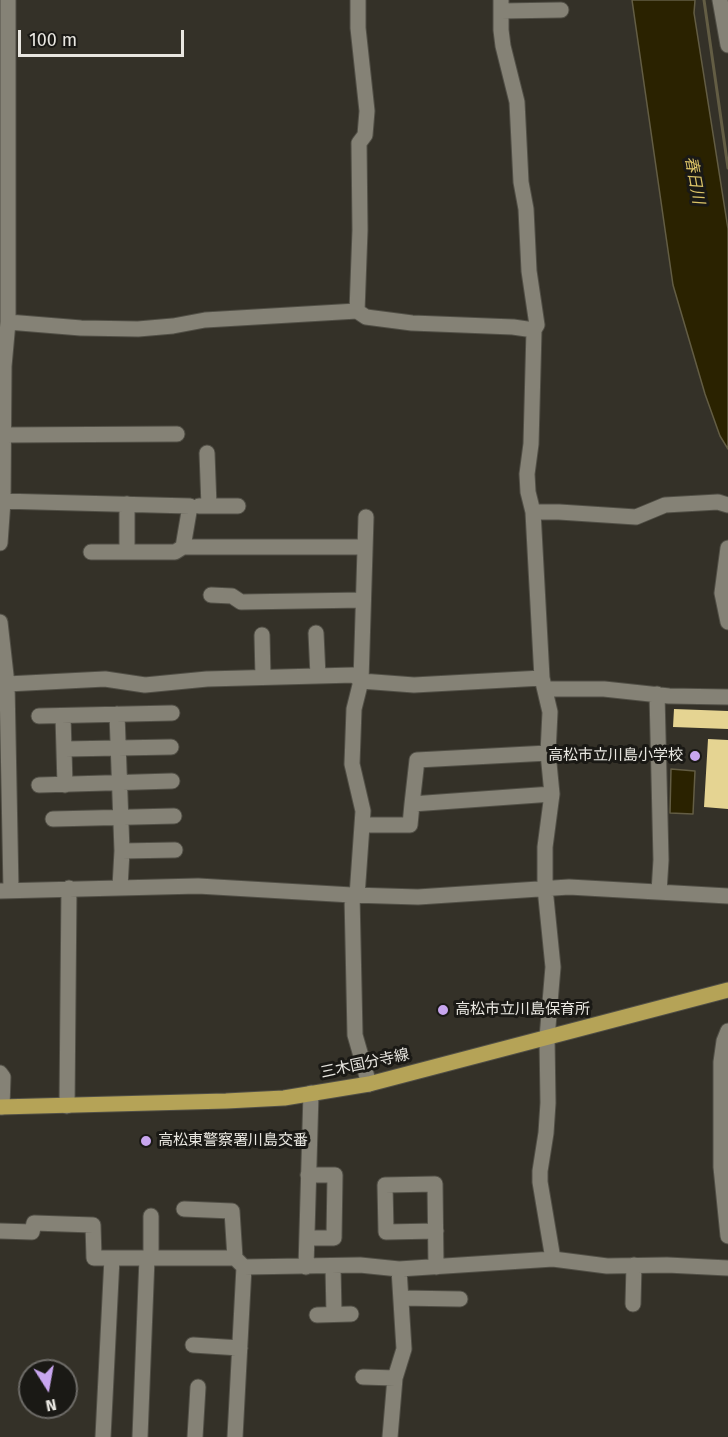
<!DOCTYPE html>
<meta charset="utf-8">
<style>
body{margin:0}
#map{position:relative;width:728px;height:1437px;overflow:hidden;background:#343128;font-family:"Fira Sans",sans-serif}
canvas{display:block}
.north{position:absolute;left:18px;top:1359px;width:60px;height:60px;box-sizing:border-box;background:#1a1915;border:2px solid #6d6b67;border-radius:50%;rotate:169deg;font-size:16px;font-weight:700;line-height:24px;text-align:center;color:#e9e7e1}
.north::after{content:'';display:block;margin:auto;width:21px;height:27px;background:#c8a6ef;clip-path:polygon(50% 0,100% 100%,50% 72%,0 100%)}
.scale{position:absolute;left:18px;top:30px;width:166px;height:27px;box-sizing:border-box;border:3px solid #e9e7e1;border-top:0;padding-left:8px;font-size:18px;line-height:21px;white-space:nowrap;color:#e9e7e1;-webkit-text-stroke:4px #1a1915;paint-order:stroke}
</style>
<div id="map">
<canvas width="728" height="1437"></canvas>
<div class="north">N</div>
<div class="scale">100 m</div>
</div>
<script>
const ctx = document.querySelector('canvas').getContext('2d');
ctx.lineJoin = 'round';
function paint(path, color) {
  ctx.fillStyle = color;
  ctx.fill(path, 'evenodd');
}
function shape(rows) {
  const path = new Path2D();
  for (const r of rows) {
    path.moveTo(r[0], r[1]);
    for (let i = 2; i < r.length; i += 2) path.lineTo(r[i], r[i + 1]);
  }
  return path;
}
function stroke(path, color, width, dash) {
  ctx.strokeStyle = color;
  ctx.lineWidth = width;
  ctx.lineCap = dash ? 'butt' : 'round';
  ctx.setLineDash(dash || []);
  ctx.stroke(path);
}
function drawText(font, color, halo, rows, align = 'center') {
  ctx.font = font + ' "Fira Sans","Noto Sans JP",sans-serif';
  ctx.lineWidth = 6;
  ctx.setLineDash([]);
  ctx.textBaseline = 'middle';
  ctx.strokeStyle = halo;
  ctx.fillStyle = color;
  for (const [text, x, y, turn = 0] of rows) {
    ctx.save();
    ctx.translate(x, y);
    ctx.rotate((+turn || 0) * Math.PI / 180);
    ctx.textAlign = isNaN(turn) ? turn : align;
    if (halo) ctx.strokeText(text, 0, 0);
    ctx.fillText(text, 0, 0);
    ctx.restore();
  }
}
const water = shape([
 [632,0,695,0,694,13,728,229,728,449,720,436,705,394,673,285,632,0],
 [671,769,695,771,693,814,670,813,671,769]
]);
const stream = shape([
 [704,0,728,168]
]);
const building = shape([
 [674,709,728,711,728,729,673,727],
 [708,739,728,740,728,809,704,807]
]);
const minor = shape([
 [501,0,501,30,503,46,517,102,521,182,526,209,529,271,537,325,534,330,531,444,527,474,528,492,533,512,542,678,550,712,548,753,552,794,545,847,545,888,553,967,547,1038,548,1103,546,1133,540,1171,540,1182,553,1259],
 [720,0,728,45],
 [501,11,561,10],
 [357,311,360,230,359,143,365,135,367,111,358,28,358,0],
 [8,322,81,328,138,329,173,326,205,320,357,311,366,317,412,323,513,327,534,330],
 [3,435,177,434],
 [207,453,209,506],
 [0,501,190,506,183,547,365,547],
 [127,504,127,552],
 [199,506,238,506],
 [533,512,559,512,636,517,665,505,718,502,728,505],
 [0,543,3,501,4,366,8,322,8,0],
 [728,548,722,593,728,622],
 [91,552,175,552,183,547],
 [211,595,232,596,241,602,363,600],
 [0,622,7,684,11,890],
 [316,633,318,676],
 [262,635,263,677],
 [7,684,105,679,145,685,207,679,354,675,361,681,414,685,542,678],
 [545,689,604,689,669,696,728,697],
 [657,694,661,860,659,892],
 [117,714,122,851,120,887],
 [39,716,172,713],
 [63,716,65,785],
 [65,749,171,747],
 [39,785,172,781],
 [412,804,417,760,548,753],
 [53,819,174,816],
 [362,825,410,825,412,804,552,794],
 [122,851,175,850],
 [0,891,198,886,352,895,418,897,569,887,728,896],
 [352,895,355,1035,369,1084],
 [357,896,363,811,352,764,354,709,361,681,366,517],
 [728,1031,724,1041,721,1062,721,1167,728,1236],
 [0,1073,3,1077,2,1107],
 [67,1106,69,888],
 [184,1209,232,1211,235,1258],
 [0,1231,32,1232,34,1223,93,1225,94,1258,235,1258,244,1267,360,1265,399,1269,553,1259,607,1266,667,1265,728,1268],
 [436,1231,386,1232,385,1185,435,1184,436,1267],
 [307,1238,334,1238,335,1175,308,1175],
 [151,1258,151,1216],
 [333,1266,334,1314],
 [306,1267,311,1093],
 [401,1298,460,1299],
 [633,1304,634,1265],
 [317,1315,351,1314],
 [193,1345,240,1348],
 [363,1377,395,1378],
 [103,1437,112,1258],
 [140,1437,147,1258],
 [195,1437,198,1387],
 [235,1437,244,1267],
 [390,1437,395,1378,404,1349,399,1269]
]);
const major = shape([
 [0,1107,226,1101,284,1098,369,1084,728,990]
]);
const markers = [
 [695,756,6,"#c8a6ef"],
 [443,1010,6,"#c8a6ef"],
 [146,1141,6,"#c8a6ef"]
];
const poiNames = [
 ["高松市立川島小学校",683,756,"right"],
 ["高松市立川島保育所",455,1010],
 ["高松東警察署川島交番",158,1141]
];
const streetNames = [
 ["三木国分寺線",365,1064,-12]
];
const waterNames = [
 ["春日川",694,180,80]
];
paint(water, '#2a2200');
stroke(water, '#635d44', 1.5);
stroke(stream, '#635d44', 3);
paint(building, '#e5d492');
stroke(minor, '#514f46', 17);
stroke(major, '#514f46', 17);
stroke(minor, '#858276', 15);
stroke(major, '#b5a357', 15);
for (const [x, y, r, color] of markers) {
  const dot = new Path2D();
  dot.arc(x, y, r, 0, 2 * Math.PI);
  ctx.fillStyle = color;
  ctx.fill(dot);
  stroke(dot, '#1a1915', 2);
}
drawText('15px', '#e9e7e1', '#1a1915', poiNames, 'left');
drawText('15px', '#e9e7e1', '#1a1915', streetNames);
drawText('italic 16px', '#dbc367', '#1a1915', waterNames);
</script>
